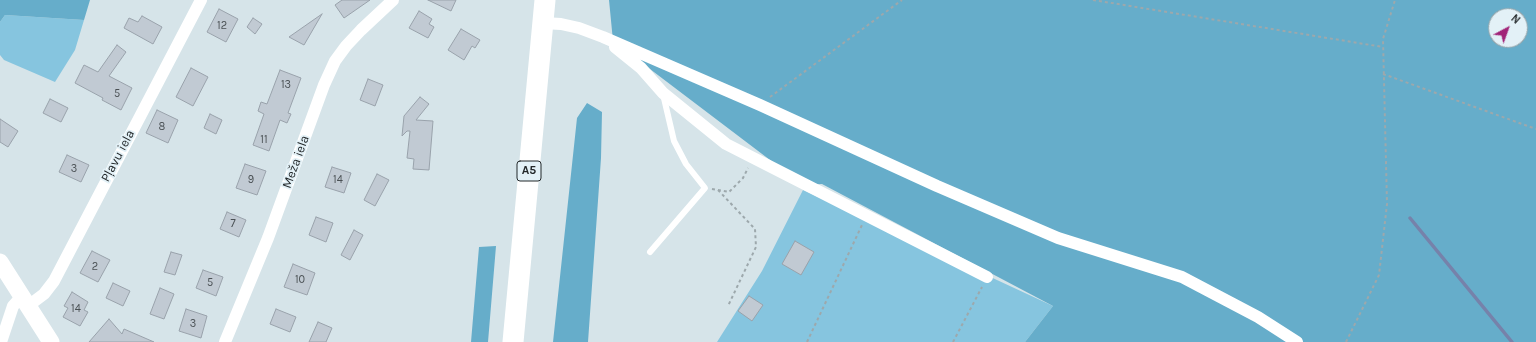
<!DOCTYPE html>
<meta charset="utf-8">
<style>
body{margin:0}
#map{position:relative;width:1536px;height:342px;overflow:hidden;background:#d6e4e9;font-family:Karla,sans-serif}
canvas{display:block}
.north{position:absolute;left:1488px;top:8px;width:40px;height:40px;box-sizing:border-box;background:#e3f1f7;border:1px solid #96a1a5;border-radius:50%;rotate:41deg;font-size:11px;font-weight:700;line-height:16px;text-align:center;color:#23282a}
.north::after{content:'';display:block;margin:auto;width:14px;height:18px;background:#a12478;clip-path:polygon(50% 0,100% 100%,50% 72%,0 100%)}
</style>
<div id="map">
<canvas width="1536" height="342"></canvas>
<div class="north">N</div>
</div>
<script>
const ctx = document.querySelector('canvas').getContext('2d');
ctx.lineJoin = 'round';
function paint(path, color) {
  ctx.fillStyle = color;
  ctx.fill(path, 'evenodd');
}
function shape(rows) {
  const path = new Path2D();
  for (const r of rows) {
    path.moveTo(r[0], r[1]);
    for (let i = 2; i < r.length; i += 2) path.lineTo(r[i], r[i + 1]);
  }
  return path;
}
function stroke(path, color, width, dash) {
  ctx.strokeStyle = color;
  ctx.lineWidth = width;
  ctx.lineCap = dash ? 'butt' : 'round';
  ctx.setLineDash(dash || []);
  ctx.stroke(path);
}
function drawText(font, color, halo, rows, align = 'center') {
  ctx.font = font + ' Karla,sans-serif';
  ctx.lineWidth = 3.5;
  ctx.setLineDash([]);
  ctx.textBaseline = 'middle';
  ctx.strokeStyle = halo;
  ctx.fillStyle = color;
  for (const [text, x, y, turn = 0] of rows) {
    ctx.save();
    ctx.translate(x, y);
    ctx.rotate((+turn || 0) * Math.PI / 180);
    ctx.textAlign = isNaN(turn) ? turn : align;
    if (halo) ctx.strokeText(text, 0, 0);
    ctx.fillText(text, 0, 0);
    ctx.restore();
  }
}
const green = shape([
 [5,15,84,20,75,50,55,82,4,60,0,55,0,22],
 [803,190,1053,306,1025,342,717,342,762,271]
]);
const forest = shape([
 [0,0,90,0,84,20,5,15,0,22],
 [609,0,1536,0,1536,342,1025,342,1053,306,822,184,803,185,613,41],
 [1496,16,1520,16,1520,40,1496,40],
 [587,103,602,112,601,158,588,342,553,342,577,118],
 [496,246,488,342,471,342,479,247]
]);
const stream = shape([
 [1410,218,1512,342]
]);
const building = shape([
 [342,0,370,0,344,18,335,5,342,0],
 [428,0,456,0,451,11,428,0],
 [219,9,238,19,226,42,207,32,219,9],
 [419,11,432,19,429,24,434,27,428,38,409,28,419,11],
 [322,14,304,45,289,37,322,14],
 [142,16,162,27,153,44,124,28,129,18,138,22,142,16],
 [253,18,262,24,255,34,247,27,253,18],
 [461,29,480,40,475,48,472,46,464,60,448,50,461,29],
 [117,45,126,52,109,76,132,88,121,110,102,100,103,98,75,83,84,65,98,72,117,45],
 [191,68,208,77,193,106,176,97,191,68],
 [280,70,301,78,288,113,291,114,287,123,280,120,269,151,253,145,264,114,258,111,261,102,267,104,280,70],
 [368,79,383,85,375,106,360,100,368,79],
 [420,97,429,104,416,120,433,121,429,170,413,169,414,159,407,158,410,131,407,131,402,136,404,116,420,97],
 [50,99,68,108,61,122,43,113,50,99],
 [157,110,178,120,168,143,146,133,157,110],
 [210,114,222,120,216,134,204,128,210,114],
 [0,119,18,131,8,147,0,142,0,119],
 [67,155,89,165,81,182,59,172,67,155],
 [245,164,266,171,257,195,236,188,245,164],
 [332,167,351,173,344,193,325,187,332,167],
 [377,174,389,180,375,206,364,200,377,174],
 [227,212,246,220,239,237,220,229,227,212],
 [316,217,333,223,326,242,309,235,316,217],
 [354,230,363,235,350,260,341,255,354,230],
 [795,241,814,252,801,275,782,264,795,241],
 [92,251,110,260,98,282,80,273,92,251],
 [171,252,182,255,175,275,164,272,171,252],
 [293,264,315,273,307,295,284,287,293,264],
 [203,270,223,277,216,296,196,288,203,270],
 [113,283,130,291,123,306,106,298,113,283],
 [160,288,174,294,164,319,150,314,160,288],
 [72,292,88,302,84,310,88,312,80,326,63,317,68,308,64,306,72,292],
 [749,296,763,305,752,321,738,311,749,296],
 [186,309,207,316,201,338,179,331,186,309],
 [276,309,296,317,290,332,270,324,276,309],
 [109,319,122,334,124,329,154,342,89,342,109,319],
 [318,322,332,328,326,342,309,342,318,322]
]);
const path = shape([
 [1093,0,1383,47],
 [1383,74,1536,129],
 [770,97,902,0],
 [712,189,729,192,743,178,748,168],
 [718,190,755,229,756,247,728,306],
 [807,342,862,225],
 [953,342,982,287],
 [1346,342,1379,275,1387,204,1383,39,1395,0]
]);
const lane = shape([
 [650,252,705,188,686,164,674,141,663,94]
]);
const street = shape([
 [543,23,561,24,579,28,603,37,760,105,937,186,1058,238,1182,277,1258,317,1297,342],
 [615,47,641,68,663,93,726,144,987,277],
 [28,306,44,294,54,281,201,0],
 [1,342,13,306,22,296],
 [225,342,268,238,324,85,335,61,346,46,361,30,393,0]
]);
const secondary = shape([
 [0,262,51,342]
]);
const highway = shape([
 [513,342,545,0]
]);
const numberNames = [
 ["12",222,26],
 ["13",286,85],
 ["5",117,94],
 ["8",162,127],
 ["11",264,140],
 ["3",74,169],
 ["9",251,180],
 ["14",338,180],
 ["7",233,224],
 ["2",95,267],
 ["10",300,280],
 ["5",210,283],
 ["14",76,309],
 ["3",193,324]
];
const shields = [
 [529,171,24]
];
const shieldNames = [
 ["A5",529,171]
];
const streetNames = [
 ["Pļavu iela",118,156,-62],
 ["Meža iela",296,162,-70]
];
paint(green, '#86c5df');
paint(forest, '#66adca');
stroke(stream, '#7682aa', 3.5);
paint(building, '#c1cad3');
stroke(building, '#99a2ab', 1);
stroke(path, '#9da8ac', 2, [3, 3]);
stroke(lane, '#fff', 6);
stroke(street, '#fff', 12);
stroke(secondary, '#fff', 17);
stroke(highway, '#fff', 21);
drawText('11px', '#4a5054', null, numberNames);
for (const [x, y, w] of shields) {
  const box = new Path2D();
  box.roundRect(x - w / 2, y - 10, w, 20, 3);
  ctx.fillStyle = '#e3f1f7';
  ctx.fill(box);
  stroke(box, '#23282a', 1);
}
drawText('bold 12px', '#23282a', null, shieldNames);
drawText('13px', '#23282a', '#e3f1f7', streetNames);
</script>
